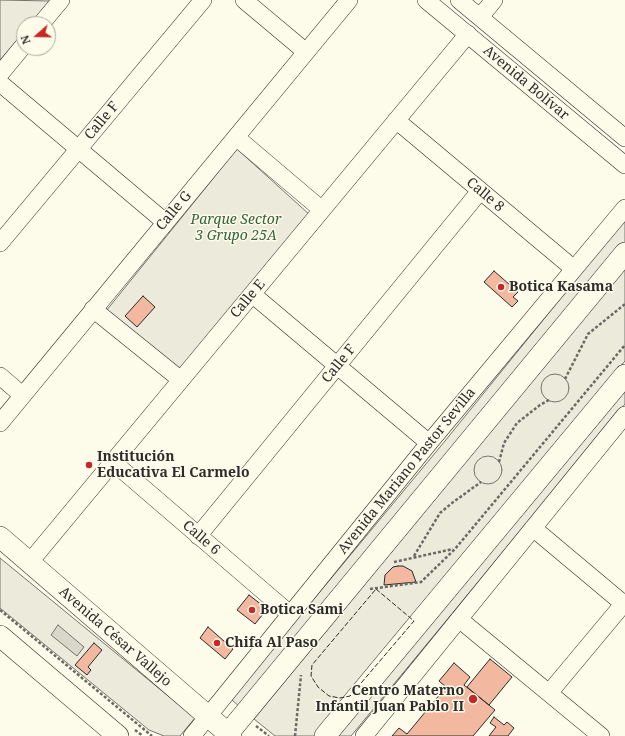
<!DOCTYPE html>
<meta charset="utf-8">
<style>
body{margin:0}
#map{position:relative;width:625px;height:736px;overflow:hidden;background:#fdfbea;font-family:"Noto Serif",serif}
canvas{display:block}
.north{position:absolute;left:16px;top:16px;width:40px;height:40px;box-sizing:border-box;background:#fdfbea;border:1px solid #a9a89e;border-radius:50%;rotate:250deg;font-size:11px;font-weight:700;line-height:16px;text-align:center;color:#2b2b2b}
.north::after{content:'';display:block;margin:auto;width:14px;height:18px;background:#c62828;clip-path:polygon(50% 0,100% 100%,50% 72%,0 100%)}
</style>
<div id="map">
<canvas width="625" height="736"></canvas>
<div class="north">N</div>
</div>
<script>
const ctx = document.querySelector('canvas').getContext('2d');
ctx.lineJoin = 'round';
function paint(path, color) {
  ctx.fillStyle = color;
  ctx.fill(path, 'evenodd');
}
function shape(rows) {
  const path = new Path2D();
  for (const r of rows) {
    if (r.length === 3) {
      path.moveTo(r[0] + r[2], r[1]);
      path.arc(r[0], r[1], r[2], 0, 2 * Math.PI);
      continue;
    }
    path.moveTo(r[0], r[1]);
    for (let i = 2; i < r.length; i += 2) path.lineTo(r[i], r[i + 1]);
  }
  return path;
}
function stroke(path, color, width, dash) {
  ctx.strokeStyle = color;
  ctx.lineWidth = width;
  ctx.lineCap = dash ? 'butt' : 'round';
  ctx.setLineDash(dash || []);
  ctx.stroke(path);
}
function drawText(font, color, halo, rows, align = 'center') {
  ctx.font = font + ' "Noto Serif",serif';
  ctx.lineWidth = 3;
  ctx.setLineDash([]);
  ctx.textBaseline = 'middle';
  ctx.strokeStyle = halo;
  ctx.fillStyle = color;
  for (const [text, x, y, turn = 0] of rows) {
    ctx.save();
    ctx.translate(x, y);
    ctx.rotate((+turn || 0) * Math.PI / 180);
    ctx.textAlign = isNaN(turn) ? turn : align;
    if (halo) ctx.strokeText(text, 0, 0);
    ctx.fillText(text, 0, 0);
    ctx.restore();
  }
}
const green = shape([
 [0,0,50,1,31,24,24,24,24,32,0,60,0,0],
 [237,149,310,215,179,373,106,311,237,149],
 [625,219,625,242,241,708,231,699,445,441,625,219],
 [625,268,625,361,316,736,275,736,254,719,625,268],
 [625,391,625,404,351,736,338,736,625,391],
 [0,558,195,718,180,736,164,736,149,730,0,608,0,558]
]);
const parking = shape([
 [555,388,14],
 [488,470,14]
]);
const water = shape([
 [58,625,84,647,77,656,51,635,58,625]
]);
const building = shape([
 [494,271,518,292,513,297,518,301,512,307,484,282,494,271],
 [143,296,155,307,137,327,125,316,143,296],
 [398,566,403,566,412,571,416,582,384,585,385,575,393,567,398,566],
 [249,595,267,609,255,624,237,610,249,595],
 [208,627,233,649,225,659,200,638,208,627],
 [94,643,102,650,88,667,91,670,87,675,75,665,94,643],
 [490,659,512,677,489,705,467,687,490,659],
 [454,663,470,677,464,685,495,710,473,736,392,736,399,728,407,734,446,687,439,681,454,663],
 [494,717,504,725,507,722,514,728,508,736,489,736,496,727,490,723,494,717]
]);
const path = shape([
 [565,379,588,334,625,304],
 [499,462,504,443,517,423,540,405,549,400],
 [414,556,440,513,452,503,481,482],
 [394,562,453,549],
 [370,589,421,582,455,549,625,345],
 [0,610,152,736],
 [256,726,269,736],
 [135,730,143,736],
 [295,736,301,675]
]);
const minor = shape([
 [244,0,306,52],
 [426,0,625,165],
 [459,0,625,138],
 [480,17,494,0],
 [41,24,61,0],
 [0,74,24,45],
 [0,83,165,222],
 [396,120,574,269],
 [236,137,322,210],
 [0,243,203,0],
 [252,294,429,443],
 [93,309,181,380],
 [0,376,22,395],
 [0,423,349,0],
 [113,462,290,614],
 [533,528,625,605],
 [198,536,480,191],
 [29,563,468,34],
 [459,619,601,736],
 [549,693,625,602],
 [192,736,429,443,625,208],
 [364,736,625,415]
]);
const major = shape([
 [0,537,231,736],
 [0,636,118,736],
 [226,736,625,253],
 [325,736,625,375]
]);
const fence = shape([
 [376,589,414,621,350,696,340,698,329,696,318,687,311,676,312,665,376,589]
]);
const markers = [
 [501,287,4,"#c62828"],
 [89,465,4,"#c62828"],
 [252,610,4,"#c62828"],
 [217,643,4,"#c62828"],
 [473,699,5,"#c62828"]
];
const streetNames = [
 ["Avenida Bolívar",526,83,40],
 ["Calle F",102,121,-50],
 ["Calle 8",485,195,40],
 ["Calle G",174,211,-50],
 ["Calle E",248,299,-50],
 ["Calle F",339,364,-51],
 ["Avenida Mariano Pastor Sevilla",407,471,-51],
 ["Calle 6",201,538,41],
 ["Avenida César Vallejo",115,637,41]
];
const parkNames = [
 ["Parque Sector",236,220],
 ["3 Grupo 25A",236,236]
];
const poiNames = [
 ["Botica Kasama",509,287],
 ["Institución",97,457],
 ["Educativa El Carmelo",97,473],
 ["Botica Sami",260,610],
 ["Chifa Al Paso",225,643],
 ["Centro Materno",464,691,"right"],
 ["Infantil Juan Pablo II",464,707,"right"]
];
paint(green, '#ecebdb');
stroke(green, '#74746e', 1);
paint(parking, '#eceadb');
stroke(parking, '#74746e', 1);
paint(water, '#d8d7c9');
stroke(water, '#74746e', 1);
paint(building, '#f2b8a0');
stroke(building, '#2b2b2b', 1);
stroke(minor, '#2b2b2b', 18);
stroke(major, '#2b2b2b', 22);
stroke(path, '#6a6964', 2.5, [3, 2]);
stroke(minor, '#fdfbea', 17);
stroke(major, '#fdfbea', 21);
stroke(fence, '#2b2b2b', 1, [5, 2]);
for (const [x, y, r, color] of markers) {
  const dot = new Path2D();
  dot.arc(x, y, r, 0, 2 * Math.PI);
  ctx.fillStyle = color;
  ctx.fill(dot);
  stroke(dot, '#fdfbea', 1.5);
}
drawText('14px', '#2b2b2b', '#fdfbea', streetNames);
drawText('italic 14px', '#34623c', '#fdfbea', parkNames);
drawText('bold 14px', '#2b2b2b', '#fdfbea', poiNames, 'left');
</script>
